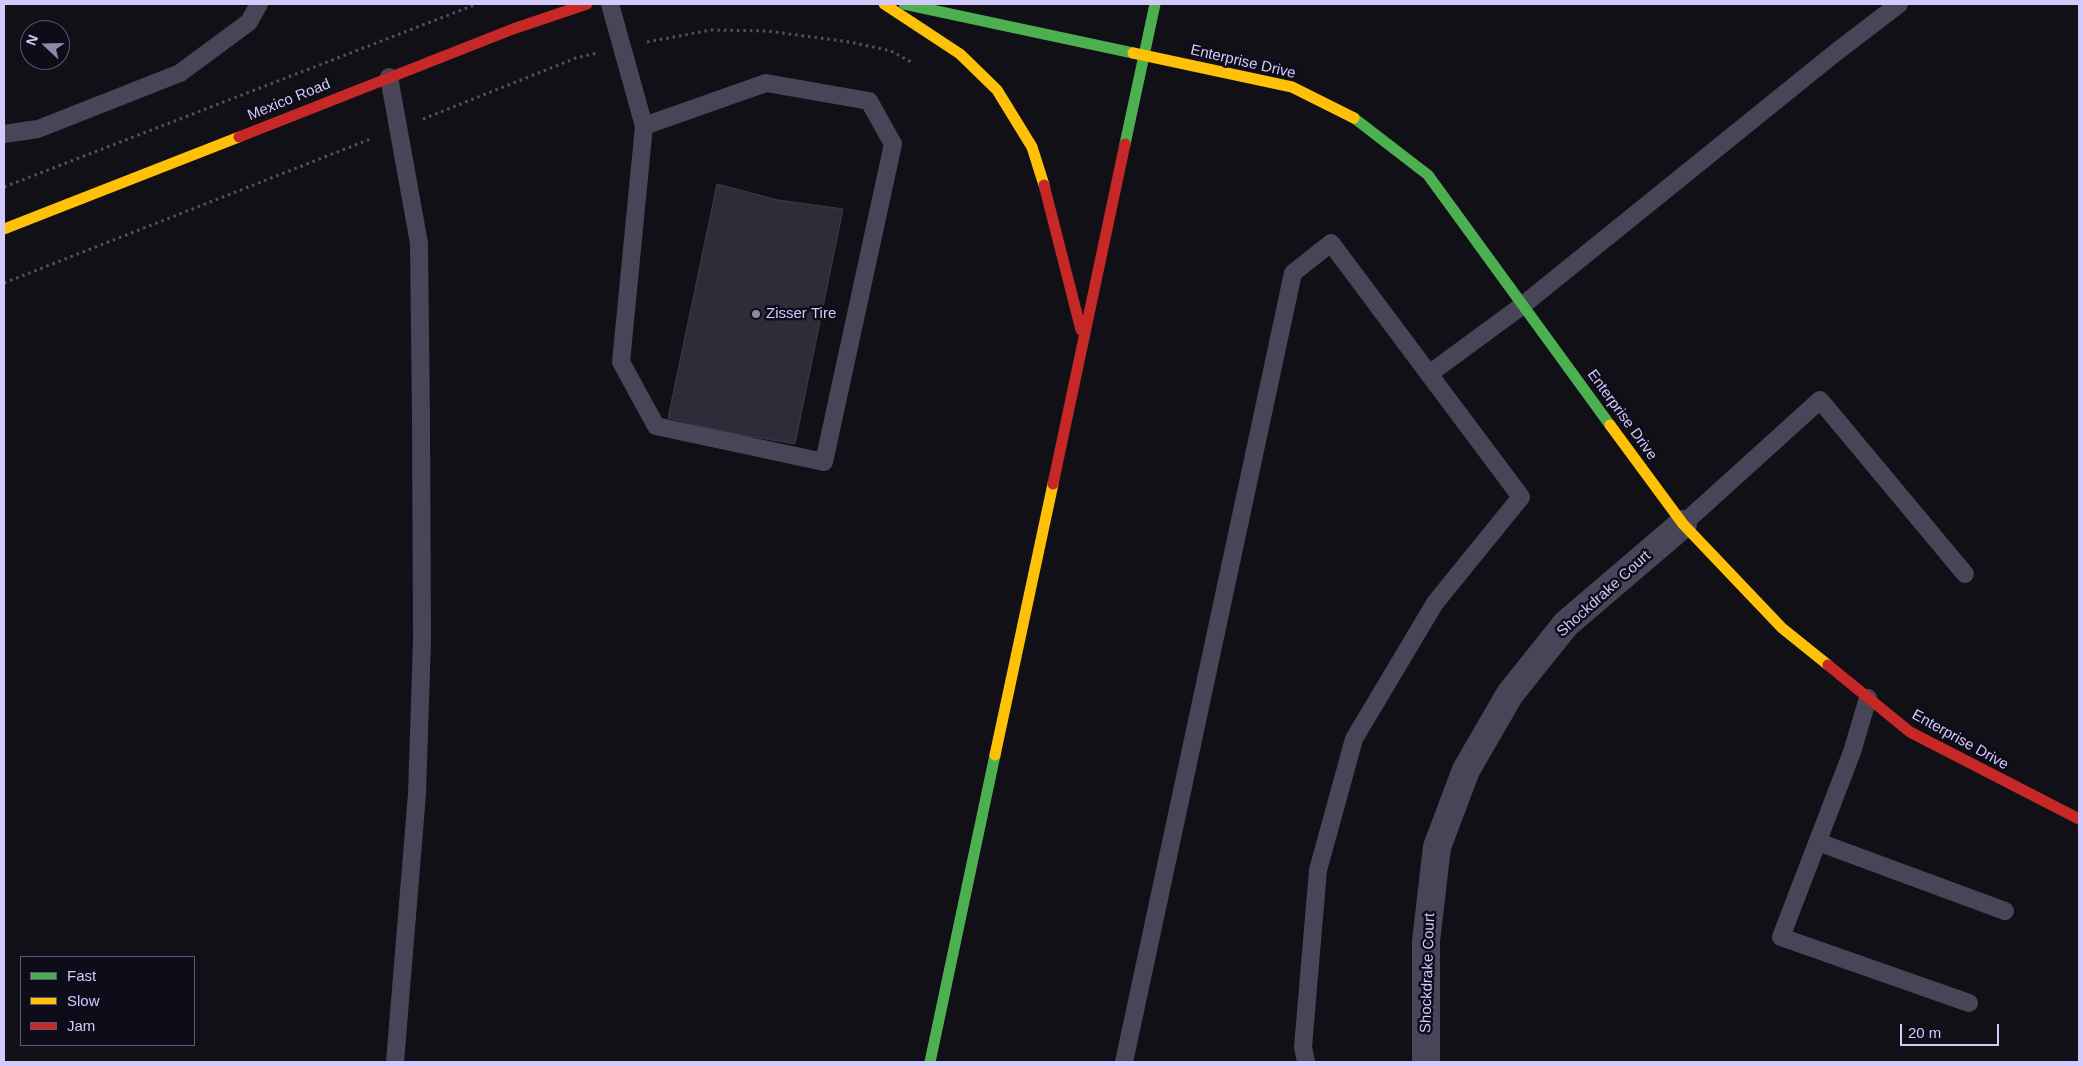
<!DOCTYPE html>
<style>
body{margin:0}
#map{position:relative;width:2083px;height:1066px;overflow:hidden;background:#111016;font-family:Helvetica,sans-serif}
canvas{display:block}
.frame{position:absolute;inset:0;border:5px solid #d2cafa;pointer-events:none}
.legend{position:absolute;left:20px;top:956px;width:175px;height:90px;box-sizing:border-box;background:#0f0c1a;border:1px solid #5d5874;margin:0;padding:6px 9px;list-style:none;font-size:15px;color:#d2cafa}
.legend li{display:flex;align-items:center;gap:10px;height:25px}
.legend b{width:25px;border:1px solid #5d5874}
.north{position:absolute;left:20px;top:20px;width:50px;height:50px;box-sizing:border-box;background:#0f0c1a;border:1px solid #5d5874;border-radius:50%;rotate:291deg;font-size:14px;font-weight:700;line-height:20px;text-align:center;color:#d2cafa}
.north::after{content:'';display:block;margin:auto;width:18px;height:22px;background:#8e89aa;clip-path:polygon(50% 0,100% 100%,50% 72%,0 100%)}
.scale{position:absolute;left:1900px;top:1024px;width:99px;height:22px;box-sizing:border-box;border:2px solid #d2cafa;border-top:0;padding-left:6px;font-size:15px;line-height:18px;white-space:nowrap;color:#d2cafa;-webkit-text-stroke:4px #0f0c1a;paint-order:stroke}
</style>
<div id="map">
<canvas width="2083" height="1066"></canvas>
<div class="frame"></div>
<ul class="legend">
<li><b style="height:6px;background:#4caf50"></b>Fast</li>
<li><b style="height:6px;background:#ffc107"></b>Slow</li>
<li><b style="height:6px;background:#c62828"></b>Jam</li>
</ul>
<div class="north">N</div>
<div class="scale">20 m</div>
</div>
<script>
const ctx = document.querySelector('canvas').getContext('2d');
ctx.lineJoin = 'round';
function paint(path, color) {
  ctx.fillStyle = color;
  ctx.fill(path, 'evenodd');
}
function shape(rows) {
  const path = new Path2D();
  for (const r of rows) {
    path.moveTo(r[0], r[1]);
    for (let i = 2; i < r.length; i += 2) path.lineTo(r[i], r[i + 1]);
  }
  return path;
}
function stroke(path, color, width, dash) {
  ctx.strokeStyle = color;
  ctx.lineWidth = width;
  ctx.lineCap = dash ? 'butt' : 'round';
  ctx.setLineDash(dash || []);
  ctx.stroke(path);
}
function drawText(font, color, halo, rows, align = 'center') {
  ctx.font = font + ' Helvetica,sans-serif';
  ctx.lineWidth = 5;
  ctx.setLineDash([]);
  ctx.textBaseline = 'middle';
  ctx.strokeStyle = halo;
  ctx.fillStyle = color;
  for (const [text, x, y, turn = 0] of rows) {
    ctx.save();
    ctx.translate(x, y);
    ctx.rotate((+turn || 0) * Math.PI / 180);
    ctx.textAlign = isNaN(turn) ? turn : align;
    if (halo) ctx.strokeText(text, 0, 0);
    ctx.fillText(text, 0, 0);
    ctx.restore();
  }
}
const building = shape([
 [717,184,778,200,843,209,795,444,732,433,668,418,717,184]
]);
const path = shape([
 [647,42,711,30,767,31,850,42,891,51,913,63],
 [423,119,576,58,597,53],
 [4,187,477,4],
 [4,283,373,138]
]);
const lane = shape([
 [610,4,644,126,621,362,656,426,824,462,893,144,869,101,766,83,644,126],
 [389,77,419,243,421,421,422,640,417,794,395,1062],
 [4,134,38,129,180,73,249,22,259,4],
 [1429,374,1523,305,1835,53,1899,4],
 [1683,524,1820,400,1965,574],
 [1868,698,1852,752,1781,937,1969,1003],
 [1818,842,2005,911],
 [1124,1062,1293,273,1331,243,1521,497,1435,603,1354,739,1318,870,1303,1047,1306,1062]
]);
const street = shape([
 [1426,1062,1426,941,1437,847,1466,770,1510,694,1566,624,1683,524]
]);
const fast = shape([
 [904,4,1133,53],
 [1354,118,1428,175,1610,425],
 [1125,144,1155,4],
 [930,1062,995,755]
]);
const slow = shape([
 [884,4,960,54,997,90,1032,147,1044,185],
 [1133,53,1292,87,1354,118],
 [4,229,239,137],
 [1610,425,1683,524,1782,628,1828,665],
 [995,755,1053,484]
]);
const jam = shape([
 [239,137,513,29,587,4],
 [1044,185,1081,330],
 [1053,484,1125,144],
 [1828,665,1910,732,2079,819]
]);
const markers = [
 [756,314,5,"#8e89aa"]
];
const streetNames = [
 ["Enterprise Drive",1243,62,13],
 ["Mexico Road",289,100,-22],
 ["Enterprise Drive",1622,415,54],
 ["Shockdrake Court",1604,594,-42],
 ["Enterprise Drive",1960,740,29],
 ["Shockdrake Court",1428,973,-88]
];
const poiNames = [
 ["Zisser Tire",766,314]
];
paint(building, '#2f2c39');
stroke(building, '#3e3a4a', 1);
stroke(path, '#4a5661', 3, [2.5, 4]);
stroke(lane, '#474557', 18);
stroke(street, '#474557', 28);
stroke(fast, '#4caf50', 11);
stroke(slow, '#ffc107', 11);
stroke(jam, '#c62828', 11);
for (const [x, y, r, color] of markers) {
  const dot = new Path2D();
  dot.arc(x, y, r, 0, 2 * Math.PI);
  ctx.fillStyle = color;
  ctx.fill(dot);
  stroke(dot, '#0f0c1a', 2);
}
drawText('15px', '#d2cafa', '#0f0c1a', streetNames);
drawText('15px', '#d2cafa', '#0f0c1a', poiNames, 'left');
</script>
